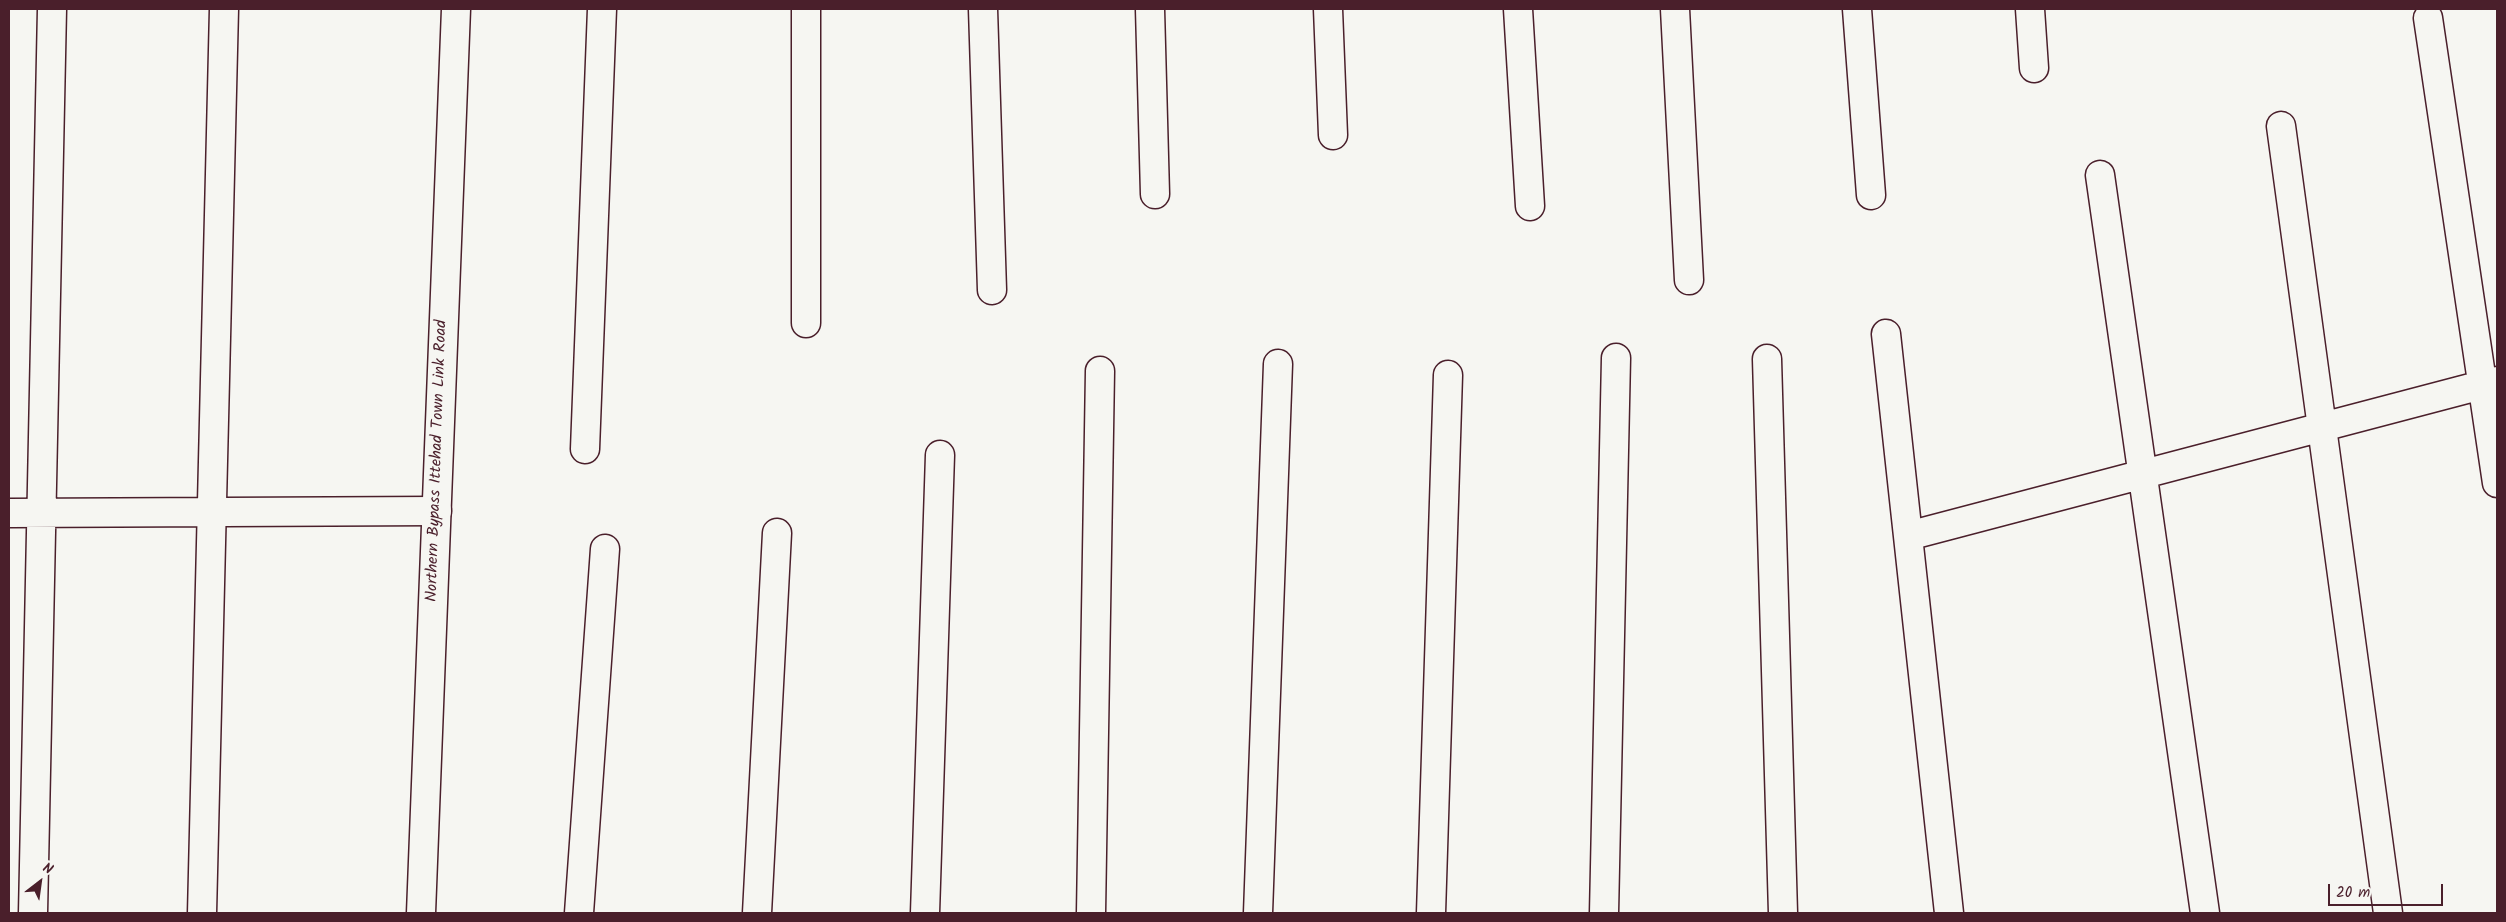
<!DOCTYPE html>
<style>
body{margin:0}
#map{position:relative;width:2506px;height:922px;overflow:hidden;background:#f6f6f2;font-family:Kalam,sans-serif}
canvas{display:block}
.frame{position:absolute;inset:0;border:10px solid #4a1f2b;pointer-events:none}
.north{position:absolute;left:15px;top:857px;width:50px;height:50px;-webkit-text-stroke:4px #f6f6f2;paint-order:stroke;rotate:30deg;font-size:14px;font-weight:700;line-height:20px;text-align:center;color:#4a1f2b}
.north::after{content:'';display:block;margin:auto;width:18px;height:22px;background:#4a1f2b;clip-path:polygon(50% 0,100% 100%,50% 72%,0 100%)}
.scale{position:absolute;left:2328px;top:884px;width:115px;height:22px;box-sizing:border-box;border:2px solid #4a1f2b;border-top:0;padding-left:6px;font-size:15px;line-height:18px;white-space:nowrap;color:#4a1f2b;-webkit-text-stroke:4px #f6f6f2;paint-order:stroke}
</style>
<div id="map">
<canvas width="2506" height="922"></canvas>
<div class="frame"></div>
<div class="north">N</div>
<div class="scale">20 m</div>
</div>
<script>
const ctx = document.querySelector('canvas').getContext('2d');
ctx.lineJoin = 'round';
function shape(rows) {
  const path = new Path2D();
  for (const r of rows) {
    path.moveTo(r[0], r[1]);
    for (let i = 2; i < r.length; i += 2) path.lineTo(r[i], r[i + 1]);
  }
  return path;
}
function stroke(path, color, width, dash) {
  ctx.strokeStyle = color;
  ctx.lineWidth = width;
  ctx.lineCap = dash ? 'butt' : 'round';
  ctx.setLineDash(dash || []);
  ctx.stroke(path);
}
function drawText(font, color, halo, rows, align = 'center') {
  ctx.font = font + ' Kalam,sans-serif';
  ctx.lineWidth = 5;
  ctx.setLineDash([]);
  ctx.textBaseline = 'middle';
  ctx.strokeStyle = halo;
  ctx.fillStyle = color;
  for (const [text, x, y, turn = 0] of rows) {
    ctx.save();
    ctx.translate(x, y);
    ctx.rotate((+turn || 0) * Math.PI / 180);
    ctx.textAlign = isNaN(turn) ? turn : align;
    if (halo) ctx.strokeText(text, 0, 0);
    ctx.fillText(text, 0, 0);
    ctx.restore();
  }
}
const street = shape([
 [806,9,806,323],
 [983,9,992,290],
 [1150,9,1155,194],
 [1328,9,1333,135],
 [1518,9,1530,206],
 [1675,9,1689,280],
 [1857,9,1871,195],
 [2030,9,2034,68],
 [2428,18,2497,483],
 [2281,126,2388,913],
 [2100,175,2205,913],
 [1886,334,1949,913],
 [1767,359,1783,913],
 [585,449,602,9],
 [9,513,437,511],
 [1908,536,2497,381],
 [33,913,52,9],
 [202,913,224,9],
 [579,913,605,549],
 [757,913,777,533],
 [925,913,940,455],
 [1091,913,1100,371],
 [1258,913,1278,364],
 [1431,913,1448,375],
 [1604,913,1616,358]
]);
const secondary = shape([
 [421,913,456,9]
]);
const streetNames = [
 ["Northern Bypass Ittehad Town Link Road",438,461,-88]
];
stroke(street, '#4a1f2b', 31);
stroke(secondary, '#4a1f2b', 31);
stroke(street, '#f6f6f2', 28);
stroke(secondary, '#f6f6f2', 28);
drawText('16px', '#4a1f2b', '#f6f6f2', streetNames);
</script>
